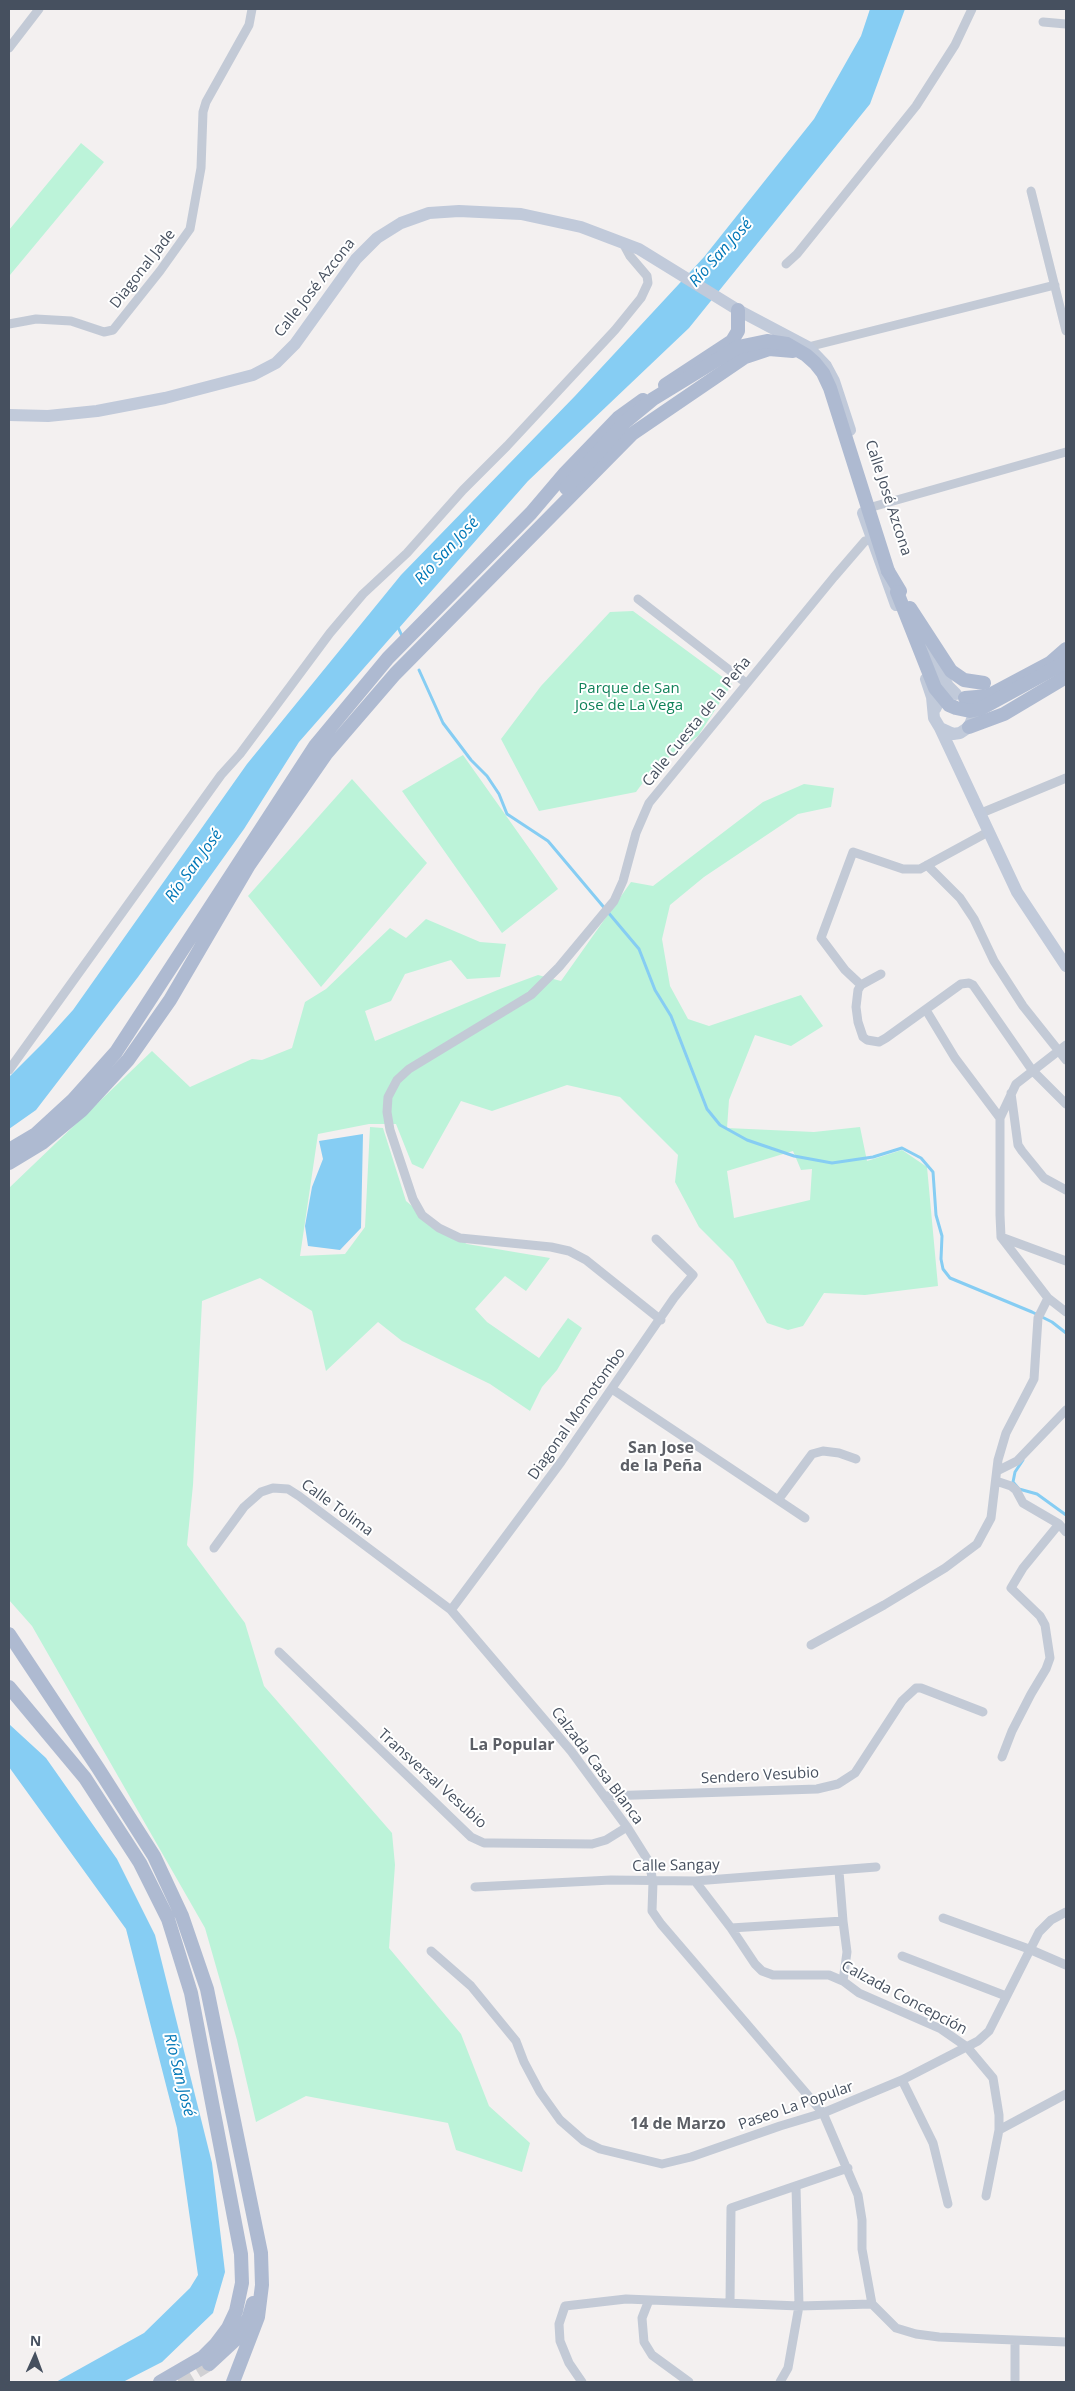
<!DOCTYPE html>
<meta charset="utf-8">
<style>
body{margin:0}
#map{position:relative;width:1075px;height:2391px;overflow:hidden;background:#f3f0f0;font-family:"Open Sans",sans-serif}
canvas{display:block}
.frame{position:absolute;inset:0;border:10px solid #46505f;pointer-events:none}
.north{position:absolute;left:10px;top:2331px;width:50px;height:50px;-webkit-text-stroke:4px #fff;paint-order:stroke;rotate:2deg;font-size:14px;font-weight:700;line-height:20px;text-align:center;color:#46505f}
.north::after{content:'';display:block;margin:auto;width:18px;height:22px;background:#46505f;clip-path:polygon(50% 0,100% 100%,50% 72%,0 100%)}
</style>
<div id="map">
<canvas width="1075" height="2391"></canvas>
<div class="frame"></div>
<div class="north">N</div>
</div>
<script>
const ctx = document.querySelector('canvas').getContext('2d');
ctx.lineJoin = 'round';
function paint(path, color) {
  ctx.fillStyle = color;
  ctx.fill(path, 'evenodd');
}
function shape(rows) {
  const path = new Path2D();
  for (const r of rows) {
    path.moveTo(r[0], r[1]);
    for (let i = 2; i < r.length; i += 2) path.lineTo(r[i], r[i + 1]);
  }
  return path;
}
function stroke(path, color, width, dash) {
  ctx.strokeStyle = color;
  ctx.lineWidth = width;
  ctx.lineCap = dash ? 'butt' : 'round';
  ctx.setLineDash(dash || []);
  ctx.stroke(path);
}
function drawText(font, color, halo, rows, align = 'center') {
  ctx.font = font + ' "Open Sans",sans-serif';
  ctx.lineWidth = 4;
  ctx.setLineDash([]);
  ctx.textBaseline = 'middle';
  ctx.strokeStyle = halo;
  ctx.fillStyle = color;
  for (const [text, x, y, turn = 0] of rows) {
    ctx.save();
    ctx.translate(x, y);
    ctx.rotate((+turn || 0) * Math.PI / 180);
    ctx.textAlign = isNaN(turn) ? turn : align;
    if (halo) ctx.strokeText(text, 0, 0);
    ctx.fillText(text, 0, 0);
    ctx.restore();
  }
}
const green = shape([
 [81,143,104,162,10,275,9,230],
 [633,611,732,684,698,736,653,769,636,792,539,811,501,739,541,686,610,612],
 [463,755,558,889,502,933,402,791],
 [352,779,427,863,321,987,248,896],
 [804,784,834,788,831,807,798,814,704,877,670,905,662,939,670,986,688,1019,709,1026,801,995,823,1026,791,1046,755,1035,729,1100,727,1128,814,1132,860,1127,867,1161,902,1150,927,1167,938,1286,865,1295,824,1293,803,1326,788,1330,767,1323,733,1261,699,1227,675,1182,678,1155,620,1097,567,1085,492,1111,461,1101,423,1169,412,1164,396,1124,369,1124,318,1134,300,1256,345,1254,365,1227,370,1127,383,1128,406,1201,439,1228,467,1244,550,1258,526,1291,505,1276,475,1309,487,1322,539,1358,568,1318,582,1328,557,1370,542,1387,530,1411,490,1384,402,1341,378,1322,326,1371,312,1311,260,1278,202,1301,193,1485,187,1545,245,1623,264,1686,392,1833,395,1865,389,1948,461,2034,489,2106,530,2143,522,2172,456,2150,448,2123,306,2096,256,2122,237,2040,205,1928,32,1626,9,1600,9,1188,152,1051,190,1087,252,1059,262,1060,292,1048,305,1002,326,989,390,928,406,938,426,919,480,942,506,944,500,977,467,979,451,960,405,974,391,1001,365,1011,375,1041,500,989,538,975,561,981,631,882,653,886,763,802],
 [793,1151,801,1170,812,1169,810,1200,734,1218,727,1171]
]);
const water = shape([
 [870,9,905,9,870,104,689,328,528,481,299,742,244,829,138,977,36,1110,9,1129,9,1077,44,1042,73,1010,247,764,401,575,575,396,704,257,814,119,861,36],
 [363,1134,361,1228,340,1250,308,1246,305,1226,312,1187,323,1159,319,1141],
 [9,1724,46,1758,117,1859,155,1935,212,2163,225,2272,213,2313,162,2362,123,2382,56,2382,144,2333,190,2288,198,2275,177,2128,126,1929,9,1767]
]);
const stream = shape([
 [397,625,402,636],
 [419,670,443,723,471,760,487,776,499,794,507,814,548,841,639,949,655,990,671,1016,707,1109,720,1125,747,1140,794,1156,832,1163,873,1157,902,1148,921,1158,933,1172,936,1215,942,1236,941,1259,943,1269,950,1278,1032,1312,1052,1322,1066,1333],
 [1023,1460,1015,1472,1013,1482,1019,1489,1037,1494,1066,1515]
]);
const primaryTunnel = shape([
 [179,2382,209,2364]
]);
const street = shape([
 [1043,22,1066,24],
 [9,48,39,9],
 [1031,191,1066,331],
 [786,264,797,254,916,106,955,45,972,9],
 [9,324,36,319,71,321,104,332,113,330,160,271,190,229,201,168,203,112,206,102,249,25,252,9],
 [808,347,1055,285],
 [872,507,1066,452],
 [638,599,746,683],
 [979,814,1066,778],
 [927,865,960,898,974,919,994,961,1023,1006,1066,1060],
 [881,974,861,985,858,990,856,1007,858,1022,863,1037,867,1040,879,1042,886,1038,961,984,969,983,973,985,1032,1070,1066,1104],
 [861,985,845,970,821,938,853,852,903,869,920,869,988,832],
 [926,1010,955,1058,1000,1118],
 [1066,1045,1016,1084,1000,1118,1000,1215,1001,1237,1048,1298,1066,1312],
 [9,1070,221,775,240,754,330,633,363,594,407,553,463,490,507,446,615,330,641,298,648,283,647,276,630,256,623,243],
 [1011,1093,1018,1145,1022,1151,1044,1178,1066,1190],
 [1001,1237,1066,1261],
 [661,1320,586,1260,569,1251,551,1247,460,1238,439,1228,422,1215,413,1199,390,1130,387,1112,388,1097,397,1080,409,1069,531,995,559,967,614,901,623,881,636,833,649,803,834,577,865,541,876,539],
 [612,1389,805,1518],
 [997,1471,1017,1461,1066,1410],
 [996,1481,1011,1486,1016,1490,1023,1503,1059,1524,1066,1532],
 [778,1500,812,1454,823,1451,839,1453,856,1459],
 [214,1548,244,1507,261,1492,273,1488,288,1489,299,1496,451,1610,571,1751,627,1827,649,1862,653,1882,652,1911,661,1924,823,2113,858,2195,862,2220,862,2249,872,2304,896,2328,916,2334,939,2337,1066,2342],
 [451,1610,561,1462,674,1298,693,1275,656,1239],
 [811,1645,884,1605,945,1568,977,1544,991,1518,998,1460,1006,1433,1034,1379,1038,1318,1048,1298],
 [279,1652,471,1837,484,1843,493,1843,592,1844,606,1840,627,1827],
 [1002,1757,1012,1731,1031,1694,1046,1669,1050,1658,1045,1625,1040,1616,1011,1588,1023,1568,1059,1524],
 [606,1796,817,1789,838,1784,855,1773,902,1701,916,1688,921,1688,983,1712],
 [695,1881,731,1928,755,1964,762,1971,773,1975,829,1975,843,1981,859,1993,941,2029,967,2047,993,2078,999,2115,999,2130,986,2196],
 [475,1887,611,1880,695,1881,876,1867],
 [943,1918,1029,1949,1066,1965],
 [731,1928,843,1921,839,1871],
 [431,1951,471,1986,516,2041,524,2062,540,2092,560,2120,584,2141,600,2149,662,2164,691,2157,780,2126,823,2113,902,2080,978,2041,989,2031,1039,1932,1051,1920,1066,1912],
 [902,1956,1006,1996],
 [843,1981,847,1952,843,1921],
 [902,2080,933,2143,948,2204],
 [999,2130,1066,2094],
 [649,2300,642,2318,644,2342,652,2355,689,2382],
 [730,2303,731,2208,848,2168],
 [582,2382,569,2363,560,2341,559,2324,565,2306,626,2299,799,2306,872,2304],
 [780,2382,788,2368,799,2306,796,2186],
 [1015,2382,1015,2341]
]);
const secondary = shape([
 [9,415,48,416,97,411,165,398,253,375,276,363,295,344,356,259,377,238,401,223,429,213,459,211,521,214,581,227,639,249,738,310,808,347,826,366,834,381,850,430],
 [863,513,896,605],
 [924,640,948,686,956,694],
 [926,679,932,697,934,718,940,728,953,734,960,733,969,727,973,717],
 [935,709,940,699,951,694],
 [940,728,1017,892,1066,966]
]);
const primary = shape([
 [665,385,732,341,738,331,738,310],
 [888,571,900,591],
 [965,698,988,696,1050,663,1066,649],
 [969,727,1004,714,1066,677],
 [9,1150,36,1134,73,1100,116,1052,315,746,388,658,531,513,565,473,618,418,643,400],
 [9,1163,42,1143,82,1110,128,1060,170,1000,249,865,326,754,395,674,632,434,745,357,769,349,793,351],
 [9,1634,98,1768,154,1856,182,1916,207,1989,261,2253,262,2285,258,2317,233,2382],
 [9,1687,85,1778,140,1863,168,1919,191,1993,241,2254,242,2283,236,2311,228,2328,216,2344,203,2357,160,2382],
 [209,2364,236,2339,249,2317,253,2303]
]);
const primaryBridge = shape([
 [566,488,625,422,653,399,738,347,767,341,787,344,806,355,815,363,823,373,830,388,888,571],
 [897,592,935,688,949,705,956,708,970,711,980,709,1066,662],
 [910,608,951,671,964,680,984,683]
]);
const streetNames = [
 ["Diagonal Jade",143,269,-52],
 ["Calle José Azcona",315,288,-52],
 ["Calle José Azcona",888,498,72],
 ["Calle Cuesta de la Peña",697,722,-51],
 ["Diagonal Momotombo",577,1414,-55],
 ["Calle Tolima",337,1508,36],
 ["Calzada Casa Blanca",597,1766,53],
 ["Sendero Vesubio",760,1776,-3],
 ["Transversal Vesubio",432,1779,42],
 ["Calle Sangay",676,1866,-1],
 ["Calzada Concepción",904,1998,28],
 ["Paseo La Popular",796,2106,-19]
];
const parkNames = [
 ["Parque de San",629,689],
 ["Jose de La Vega",629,706]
];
const waterNames = [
 ["Río San José",721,253,-48],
 ["Río San José",447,551,-47],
 ["Río San José",194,866,-54],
 ["Río San José",179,2075,76]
];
const neighbourhoodNames = [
 ["San Jose",661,1448],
 ["de la Peña",661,1466],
 ["La Popular",512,1745],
 ["14 de Marzo",678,2124]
];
paint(green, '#bcf3d9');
paint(water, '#86cdf3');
stroke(stream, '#86cdf3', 3);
stroke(primaryTunnel, '#d0d0d3', 14, [14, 7]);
stroke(street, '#c3cad6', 9);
stroke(secondary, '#c1cada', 12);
stroke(primary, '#aebad1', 14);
stroke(primaryBridge, '#aebad1', 14);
drawText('15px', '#46505f', '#fff', streetNames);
drawText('15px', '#108259', '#fff', parkNames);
drawText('italic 16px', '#0177b7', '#fff', waterNames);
drawText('bold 16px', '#5c5f66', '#fff', neighbourhoodNames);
</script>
